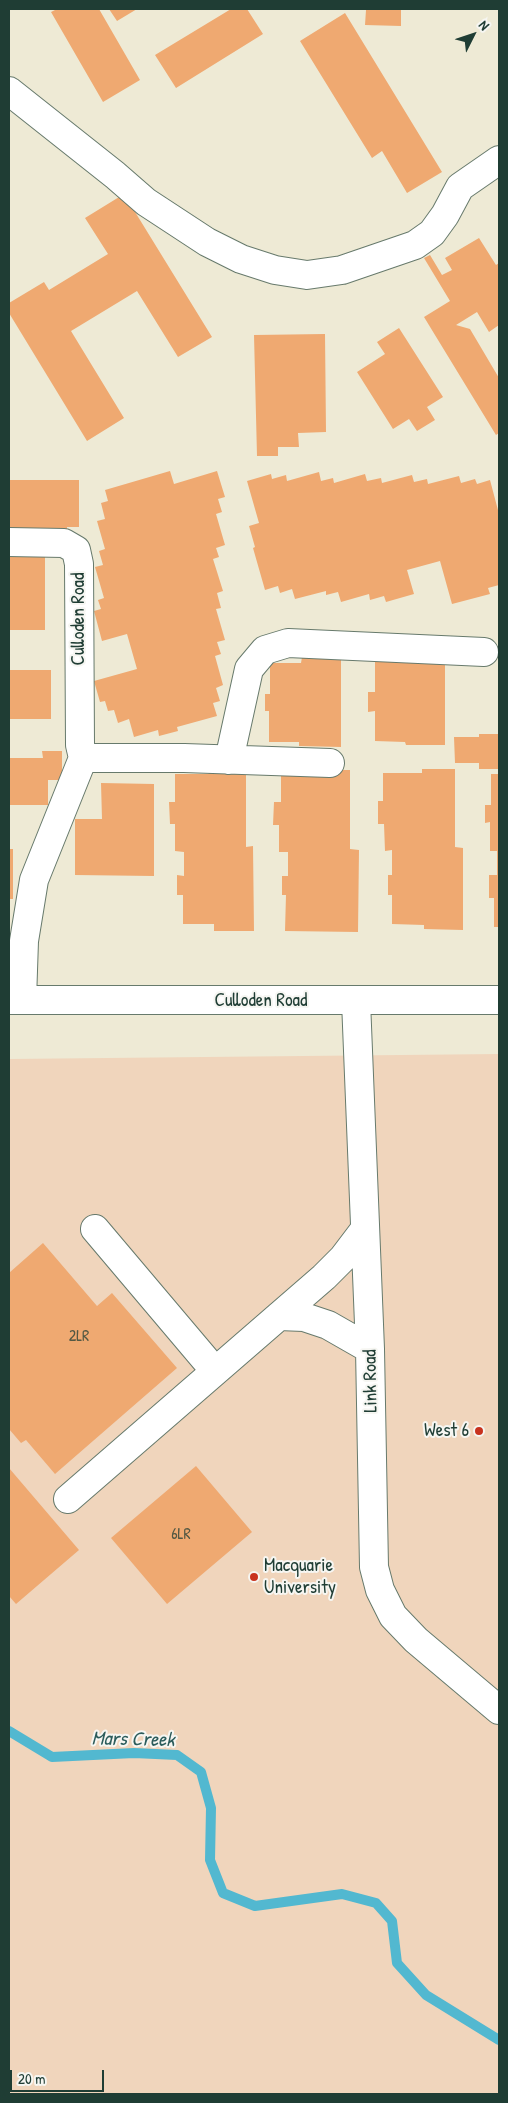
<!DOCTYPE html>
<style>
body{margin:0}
#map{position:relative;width:508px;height:2103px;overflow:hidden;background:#eeead5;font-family:"Patrick Hand",sans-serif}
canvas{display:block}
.frame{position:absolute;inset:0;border:10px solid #1f3d34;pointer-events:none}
.north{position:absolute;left:448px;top:10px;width:50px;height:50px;-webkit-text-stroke:4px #f6f6f2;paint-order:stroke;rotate:49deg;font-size:14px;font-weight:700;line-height:20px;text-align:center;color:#1f3d34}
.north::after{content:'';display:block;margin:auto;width:18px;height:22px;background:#1f3d34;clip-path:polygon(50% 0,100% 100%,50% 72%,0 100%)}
.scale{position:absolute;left:10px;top:2070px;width:94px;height:22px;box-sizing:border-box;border:2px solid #1f3d34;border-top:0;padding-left:6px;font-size:15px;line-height:18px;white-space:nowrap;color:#1f3d34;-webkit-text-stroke:4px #f6f6f2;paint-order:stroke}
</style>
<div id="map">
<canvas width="508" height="2103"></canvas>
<div class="frame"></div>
<div class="north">N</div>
<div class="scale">20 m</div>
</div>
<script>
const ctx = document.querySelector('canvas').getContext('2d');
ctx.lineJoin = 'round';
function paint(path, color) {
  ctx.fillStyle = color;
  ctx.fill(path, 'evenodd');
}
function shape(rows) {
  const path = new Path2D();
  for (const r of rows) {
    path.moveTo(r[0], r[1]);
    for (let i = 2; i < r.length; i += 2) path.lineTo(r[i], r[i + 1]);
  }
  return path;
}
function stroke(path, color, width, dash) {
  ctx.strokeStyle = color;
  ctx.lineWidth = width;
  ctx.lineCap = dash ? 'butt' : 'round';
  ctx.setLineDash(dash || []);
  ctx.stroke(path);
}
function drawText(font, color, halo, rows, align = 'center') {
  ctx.font = font + ' "Patrick Hand",sans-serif';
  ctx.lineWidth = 4;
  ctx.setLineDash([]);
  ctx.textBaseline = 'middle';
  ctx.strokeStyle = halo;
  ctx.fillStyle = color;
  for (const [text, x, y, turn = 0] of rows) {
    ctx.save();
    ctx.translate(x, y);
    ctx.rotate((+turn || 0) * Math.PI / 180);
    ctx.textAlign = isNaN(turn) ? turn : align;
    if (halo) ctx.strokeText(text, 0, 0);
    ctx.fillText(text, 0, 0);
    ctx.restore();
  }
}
const built = shape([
 [499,1054,499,2094,9,2094,9,1059]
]);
const stream = shape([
 [9,1731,52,1757,134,1753,177,1755,201,1772,211,1808,210,1860,223,1893,255,1906,342,1894,376,1903,392,1921,397,1963,426,1995,499,2040]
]);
const building = shape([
 [57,9,99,9,140,80,103,102,51,12],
 [109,9,137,9,117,21],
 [231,9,247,9,263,34,176,88,155,55],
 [364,9,401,9,401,26,365,25,366,10],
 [345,13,442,172,407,193,382,151,372,158,300,41],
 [124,194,212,337,178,357,137,291,71,331,124,418,87,441,9,313,9,303,44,282,49,290,108,254,85,218],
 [479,238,496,265,499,263,499,325,489,332,477,312,456,325,470,329,499,378,499,433,496,435,424,317,450,301,424,258,430,255,442,275,452,270,445,258],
 [399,328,443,397,427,407,435,420,417,431,409,419,393,429,357,372,385,354,377,342],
 [325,334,326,432,298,433,299,447,278,447,278,456,257,456,254,335],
 [170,471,174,484,217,471,225,497,218,499,222,512,216,514,225,545,216,548,219,557,213,559,223,591,217,593,221,608,216,609,225,640,217,642,221,654,215,656,223,685,216,688,220,701,213,703,217,716,177,727,178,731,159,736,158,730,134,737,129,719,118,723,114,710,108,711,105,701,100,702,94,681,137,669,127,634,102,641,94,611,101,609,98,600,104,598,95,567,103,565,99,551,105,549,97,521,105,519,101,503,108,501,105,490],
 [319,472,321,481,333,478,334,483,365,474,367,481,381,478,382,483,412,475,414,482,427,479,428,484,459,476,461,483,475,479,477,484,490,480,499,514,499,585,488,588,490,594,452,604,440,561,407,570,414,594,386,602,384,596,370,600,369,594,341,602,338,592,326,595,326,591,295,599,292,589,280,593,278,586,265,590,253,548,255,547,249,526,259,523,247,481,271,474,272,479,286,475,287,481],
 [9,480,79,480,79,527,67,527,67,532,9,532],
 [9,551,45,551,45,630,9,630],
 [302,657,341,657,341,747,299,746,299,742,269,742,269,711,265,711,265,694,270,694,270,663,301,663],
 [445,658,445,745,406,745,405,742,375,741,375,711,368,712,368,692,375,692,375,662,405,661],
 [9,670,51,670,51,719,9,719],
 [479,734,499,734,499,769,479,769,479,763,455,763,454,737,479,737],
 [42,751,62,751,62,780,48,780,48,805,9,805,9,758,43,758],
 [422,769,455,769,455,847,463,848,463,930,424,929,424,925,392,924,392,895,388,895,388,875,392,875,392,850,385,851,384,824,378,824,378,801,383,801,383,773,422,773],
 [207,770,246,770,246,847,253,846,254,931,214,931,214,924,183,924,183,895,177,895,177,875,184,876,184,852,175,851,175,824,170,824,169,802,175,802,175,774,209,774],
 [312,770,350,770,350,849,359,850,358,932,285,931,286,895,282,895,282,876,288,876,288,852,279,852,279,825,273,825,274,802,281,802,281,774],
 [491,774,499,774,499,927,494,927,494,898,489,898,489,875,497,875,497,851,490,851,490,822,485,823,485,805,491,805],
 [101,783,154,784,154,876,75,875,75,819,102,819],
 [9,849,13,849,13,899,9,899],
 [43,1243,97,1306,112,1293,177,1368,55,1474,26,1440,21,1443,9,1429,9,1273],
 [196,1466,252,1532,167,1604,111,1538],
 [9,1468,79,1550,16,1604,9,1596]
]);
const minor = shape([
 [9,91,115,175,146,202,207,242,241,259,275,270,307,275,342,270,415,245,432,233,445,215,460,187,499,160],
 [9,542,64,543,76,550,79,564,80,745,83,758,34,880,24,941,22,1000],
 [83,758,184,758,330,763],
 [229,760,249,669,265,650,288,643,484,652],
 [9,1000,499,1000],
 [356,1001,370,1349,374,1567,380,1590,393,1616,416,1640,499,1710],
 [95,1229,215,1371],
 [279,1316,304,1317,328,1325,370,1349],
 [68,1499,324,1277,343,1258,365,1229]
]);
const markers = [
 [479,1431,5,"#c8321e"],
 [254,1577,5,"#c8321e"]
];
const numberNames = [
 ["2LR",79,1337],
 ["6LR",181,1535]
];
const streetNames = [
 ["Culloden Road",79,619,-90],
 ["Culloden Road",261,1001],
 ["Link Road",371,1381,-91]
];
const poiNames = [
 ["West 6",469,1431],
 ["Macquarie",264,1566,"left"],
 ["University",264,1588,"left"]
];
const waterNames = [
 ["Mars Creek",133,1740,1]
];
paint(built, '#f0d5bc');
stroke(stream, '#52b8d0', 10);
paint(building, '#efa971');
stroke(minor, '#677a6c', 30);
stroke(minor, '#fff', 28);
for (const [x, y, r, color] of markers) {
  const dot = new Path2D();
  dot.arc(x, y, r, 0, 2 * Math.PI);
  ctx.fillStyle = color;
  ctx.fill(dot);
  stroke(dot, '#f6f6f2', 2);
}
drawText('16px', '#535843', null, numberNames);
drawText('19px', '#1f3d34', '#f6f6f2', streetNames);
drawText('19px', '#1f3d34', '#f6f6f2', poiNames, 'right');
drawText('italic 20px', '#2c5c5b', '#f6f6f2', waterNames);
</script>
